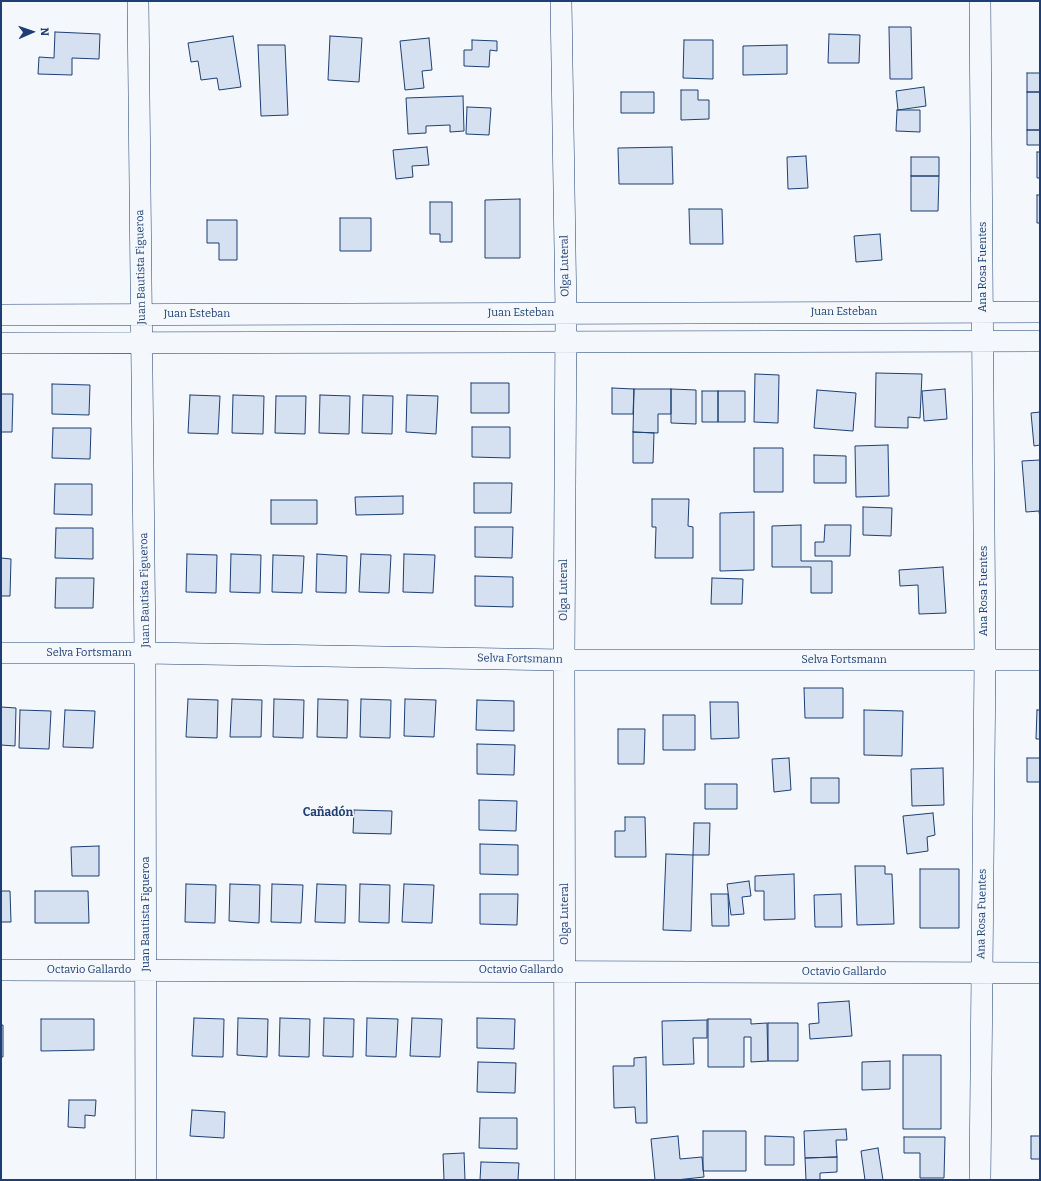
<!DOCTYPE html>
<meta charset="utf-8">
<style>
body{margin:0}
#map{position:relative;width:1041px;height:1181px;overflow:hidden;background:#f4f7fb;font-family:Bitter,serif}
canvas{display:block}
.frame{position:absolute;inset:0;border:2px solid #1d3f73;pointer-events:none}
.north{position:absolute;left:12px;top:12px;width:40px;height:40px;-webkit-text-stroke:3px #f4f7fb;paint-order:stroke;rotate:88deg;font-size:11px;font-weight:700;line-height:16px;text-align:center;color:#1d3f73}
.north::after{content:'';display:block;margin:auto;width:14px;height:18px;background:#1d3f73;clip-path:polygon(50% 0,100% 100%,50% 72%,0 100%)}
</style>
<div id="map">
<canvas width="1041" height="1181"></canvas>
<div class="frame"></div>
<div class="north">N</div>
</div>
<script>
const ctx = document.querySelector('canvas').getContext('2d');
ctx.lineJoin = 'round';
function paint(path, color) {
  ctx.fillStyle = color;
  ctx.fill(path, 'evenodd');
}
function shape(rows) {
  const path = new Path2D();
  for (const r of rows) {
    path.moveTo(r[0], r[1]);
    for (let i = 2; i < r.length; i += 2) path.lineTo(r[i], r[i + 1]);
  }
  return path;
}
function stroke(path, color, width, dash) {
  ctx.strokeStyle = color;
  ctx.lineWidth = width;
  ctx.lineCap = dash ? 'butt' : 'round';
  ctx.setLineDash(dash || []);
  ctx.stroke(path);
}
function drawText(font, color, halo, rows, align = 'center') {
  ctx.font = font + ' Bitter,serif';
  ctx.lineWidth = 3;
  ctx.setLineDash([]);
  ctx.textBaseline = 'middle';
  ctx.strokeStyle = halo;
  ctx.fillStyle = color;
  for (const [text, x, y, turn = 0] of rows) {
    ctx.save();
    ctx.translate(x, y);
    ctx.rotate((+turn || 0) * Math.PI / 180);
    ctx.textAlign = isNaN(turn) ? turn : align;
    if (halo) ctx.strokeText(text, 0, 0);
    ctx.fillText(text, 0, 0);
    ctx.restore();
  }
}
const building = shape([
 [889,27,911,27,912,79,890,79,889,27],
 [55,32,100,34,99,59,72,58,72,75,38,74,39,57,54,58,55,32],
 [829,34,860,35,859,63,828,63,829,34],
 [233,36,241,87,219,90,217,78,201,80,198,61,191,62,188,43,233,36],
 [330,36,362,38,359,82,328,80,330,36],
 [429,38,432,70,422,71,424,88,405,90,400,41,429,38],
 [472,40,497,41,497,51,490,50,489,67,464,66,464,50,472,50,472,40],
 [684,40,713,40,713,79,683,78,684,40],
 [258,45,285,45,288,115,261,116,258,45],
 [787,45,787,74,743,75,743,46,787,45],
 [1027,73,1040,73,1040,92,1027,92,1027,73],
 [924,87,926,106,898,110,896,91,924,87],
 [681,90,698,90,698,100,709,100,709,119,681,120,681,90],
 [621,92,654,92,654,113,621,113,621,92],
 [1027,92,1040,92,1040,130,1027,130,1027,92],
 [463,96,464,131,450,132,450,125,426,126,426,133,408,134,406,98,463,96],
 [467,107,491,108,489,135,466,134,467,107],
 [897,110,920,110,920,132,896,131,897,110],
 [1027,130,1040,130,1040,145,1027,145,1027,130],
 [427,147,429,165,412,166,413,177,396,179,393,150,427,147],
 [672,147,673,184,619,184,618,148,672,147],
 [1037,152,1040,152,1040,178,1037,178,1037,152],
 [806,156,808,188,788,189,787,157,806,156],
 [911,157,939,157,939,176,911,176,911,157],
 [911,176,939,176,938,211,911,211,911,176],
 [1037,195,1040,195,1040,223,1037,223,1037,195],
 [520,199,520,258,485,258,485,200,520,199],
 [430,202,452,202,452,242,440,242,440,234,430,234,430,202],
 [689,209,722,209,723,244,690,244,689,209],
 [340,218,371,218,371,251,340,251,340,218],
 [207,220,237,220,237,260,219,260,219,243,207,243,207,220],
 [880,234,882,260,856,262,854,236,880,234],
 [876,373,922,374,920,418,908,417,908,428,875,427,876,373],
 [755,374,779,375,778,423,754,422,755,374],
 [471,383,509,383,509,413,471,413,471,383],
 [52,384,90,385,89,415,52,414,52,384],
 [612,388,634,389,633,414,612,414,612,388],
 [634,389,671,389,671,414,658,414,658,433,633,432,634,389],
 [671,389,696,390,696,424,671,423,671,389],
 [945,389,947,419,924,421,922,391,945,389],
 [817,390,856,393,853,431,814,428,817,390],
 [702,391,718,391,718,422,702,422,702,391],
 [718,391,745,391,745,422,718,422,718,391],
 [1,394,13,394,12,432,1,432,1,394],
 [190,395,220,396,218,434,188,433,190,395],
 [233,395,264,396,263,434,232,433,233,395],
 [320,395,350,396,349,434,319,433,320,395],
 [363,395,393,396,392,434,362,433,363,395],
 [407,395,438,396,436,434,406,432,407,395],
 [276,396,306,396,305,434,275,433,276,396],
 [1040,412,1040,445,1034,446,1031,413,1040,412],
 [472,427,510,427,510,458,472,457,472,427],
 [53,428,91,428,90,459,52,458,53,428],
 [633,432,654,433,653,463,633,463,633,432],
 [888,445,889,496,856,497,855,446,888,445],
 [754,448,783,448,783,492,754,492,754,448],
 [814,455,846,456,846,483,814,483,814,455],
 [1040,460,1040,519,1039,511,1026,512,1022,461,1040,460],
 [474,483,512,483,511,513,474,513,474,483],
 [55,484,92,484,92,515,54,514,55,484],
 [403,496,403,514,356,515,355,497,403,496],
 [652,499,689,499,688,526,693,527,693,558,655,558,656,527,652,527,652,499],
 [271,500,317,500,317,524,271,524,271,500],
 [863,507,892,508,891,536,863,535,863,507],
 [754,512,754,570,720,571,720,513,754,512],
 [801,525,801,561,832,561,832,593,811,593,811,567,772,567,772,526,801,525],
 [825,525,851,525,850,556,815,556,815,542,824,542,825,525],
 [475,527,513,527,512,558,475,557,475,527],
 [56,528,93,528,93,559,55,558,56,528],
 [187,554,217,555,216,593,186,592,187,554],
 [231,554,261,555,260,593,230,592,231,554],
 [317,554,347,556,346,593,316,592,317,554],
 [361,554,391,555,389,593,359,592,361,554],
 [404,554,435,555,433,593,403,592,404,554],
 [273,555,304,556,302,593,272,592,273,555],
 [1,558,11,559,10,596,1,596,1,558],
 [943,567,946,613,919,614,918,585,900,586,899,570,943,567],
 [475,576,513,577,513,607,475,606,475,576],
 [56,578,94,578,93,608,55,608,56,578],
 [712,578,743,579,742,604,711,604,712,578],
 [804,688,843,688,843,718,805,718,804,688],
 [188,699,218,700,217,738,186,737,188,699],
 [232,699,262,700,261,737,230,737,232,699],
 [274,699,304,700,303,738,273,737,274,699],
 [318,699,348,700,347,738,317,737,318,699],
 [361,699,391,700,390,738,360,737,361,699],
 [405,699,436,700,434,737,404,736,405,699],
 [477,700,514,701,514,731,476,730,477,700],
 [710,702,738,702,739,738,711,739,710,702],
 [1,707,16,708,15,746,1,745,1,707],
 [20,710,51,711,49,749,19,748,20,710],
 [65,710,95,711,93,748,63,747,65,710],
 [864,710,903,711,902,756,864,755,864,710],
 [1037,710,1040,710,1040,739,1036,739,1037,710],
 [663,715,695,715,695,750,663,750,663,715],
 [618,729,645,729,644,764,618,764,618,729],
 [477,744,515,745,514,775,477,774,477,744],
 [789,758,791,790,774,792,772,759,789,758],
 [1027,758,1040,758,1040,782,1027,782,1027,758],
 [943,768,944,805,912,806,911,769,943,768],
 [811,778,839,778,839,803,811,803,811,778],
 [705,784,737,784,737,809,705,809,705,784],
 [479,800,517,801,516,831,479,830,479,800],
 [354,810,392,811,391,834,353,833,354,810],
 [933,813,935,835,927,837,928,851,907,854,903,816,933,813],
 [625,817,645,817,646,857,615,857,615,831,625,831,625,817],
 [694,823,710,823,709,855,693,855,694,823],
 [480,844,518,845,518,875,480,874,480,844],
 [99,846,99,876,72,876,71,847,99,846],
 [666,854,693,855,691,931,663,930,666,854],
 [855,866,885,866,885,874,892,874,894,924,857,925,855,866],
 [920,869,959,869,959,928,920,928,920,869],
 [794,874,795,919,764,920,764,891,755,891,755,876,794,874],
 [749,881,751,896,742,897,744,914,731,915,727,884,749,881],
 [186,884,216,885,215,923,185,922,186,884],
 [230,884,260,885,259,923,229,921,230,884],
 [272,884,303,885,301,923,271,922,272,884],
 [317,884,346,885,345,923,315,922,317,884],
 [360,884,390,885,389,923,359,922,360,884],
 [404,884,434,885,432,923,402,922,404,884],
 [1,891,10,891,11,922,1,922,1,891],
 [35,891,88,891,89,923,35,923,35,891],
 [480,894,518,894,517,925,480,924,480,894],
 [711,894,728,894,729,926,712,926,711,894],
 [841,894,842,927,815,927,814,895,841,894],
 [849,1001,852,1036,810,1039,809,1024,819,1023,818,1003,849,1001],
 [194,1018,224,1019,223,1057,192,1056,194,1018],
 [238,1018,268,1019,267,1057,237,1055,238,1018],
 [280,1018,310,1019,309,1057,279,1056,280,1018],
 [324,1018,354,1019,353,1057,323,1056,324,1018],
 [367,1018,398,1019,396,1057,366,1056,367,1018],
 [412,1018,442,1019,440,1057,410,1056,412,1018],
 [477,1018,515,1019,514,1049,477,1048,477,1018],
 [41,1019,94,1019,94,1050,41,1051,41,1019],
 [708,1019,751,1019,751,1024,767,1023,768,1061,751,1062,751,1037,744,1037,744,1067,708,1067,708,1019],
 [707,1020,707,1038,693,1038,694,1064,663,1065,662,1021,707,1020],
 [768,1023,798,1023,798,1061,768,1061,768,1023],
 [1,1025,3,1025,3,1057,1,1057,1,1025],
 [903,1055,941,1055,941,1129,903,1129,903,1055],
 [646,1057,647,1123,636,1123,635,1107,614,1108,613,1066,634,1066,634,1058,646,1057],
 [890,1061,890,1089,862,1090,862,1062,890,1061],
 [478,1062,516,1063,515,1093,477,1092,478,1062],
 [69,1100,96,1100,95,1116,85,1115,85,1128,68,1127,69,1100],
 [192,1110,225,1112,224,1138,190,1136,192,1110],
 [480,1118,517,1118,517,1149,479,1148,480,1118],
 [846,1129,847,1140,836,1140,837,1157,805,1158,804,1131,846,1129],
 [703,1131,746,1131,746,1171,703,1171,703,1131],
 [678,1136,680,1159,702,1157,704,1177,676,1180,655,1180,651,1139,678,1136],
 [765,1136,794,1137,794,1165,765,1165,765,1136],
 [1031,1136,1040,1136,1040,1159,1031,1159,1031,1136],
 [904,1137,945,1137,944,1178,920,1178,920,1153,904,1153,904,1137],
 [878,1148,883,1180,865,1180,861,1151,878,1148],
 [464,1153,465,1180,444,1180,443,1154,464,1153],
 [837,1157,837,1172,820,1173,820,1180,806,1180,805,1158,837,1157],
 [481,1162,519,1163,518,1180,480,1180,481,1162]
]);
const minor = shape([
 [138,1,145,653,146,1180],
 [561,1,566,313,564,660,565,1180],
 [1,315,1040,312],
 [1,343,1040,341],
 [1,653,145,653,564,660,1040,660],
 [1,970,1040,973],
 [980,1180,985,660,980,1]
]);
const streetNames = [
 ["Olga Luteral",565,266,-91],
 ["Juan Bautista Figueroa",141,267,-91],
 ["Ana Rosa Fuentes",983,267,-90],
 ["Juan Esteban",844,312],
 ["Juan Esteban",521,313],
 ["Juan Esteban",197,314],
 ["Juan Bautista Figueroa",145,590,-91],
 ["Olga Luteral",564,590,-90],
 ["Ana Rosa Fuentes",984,591,-90],
 ["Selva Fortsmann",89,653],
 ["Selva Fortsmann",520,659,1],
 ["Selva Fortsmann",844,660],
 ["Juan Bautista Figueroa",146,914,-90],
 ["Olga Luteral",565,914,-90],
 ["Ana Rosa Fuentes",982,914,-89],
 ["Octavio Gallardo",89,970],
 ["Octavio Gallardo",521,970],
 ["Octavio Gallardo",844,972]
];
const neighbourhoodNames = [
 ["Cañadón",328,813]
];
paint(building, '#d5e0f0');
stroke(building, '#1d3f73', 1);
stroke(minor, '#1d3f73', 22);
stroke(minor, '#f4f7fb', 21);
drawText('11px', '#1d3f73', '#f4f7fb', streetNames);
drawText('bold 12px', '#1d3f73', '#f4f7fb', neighbourhoodNames);
</script>
